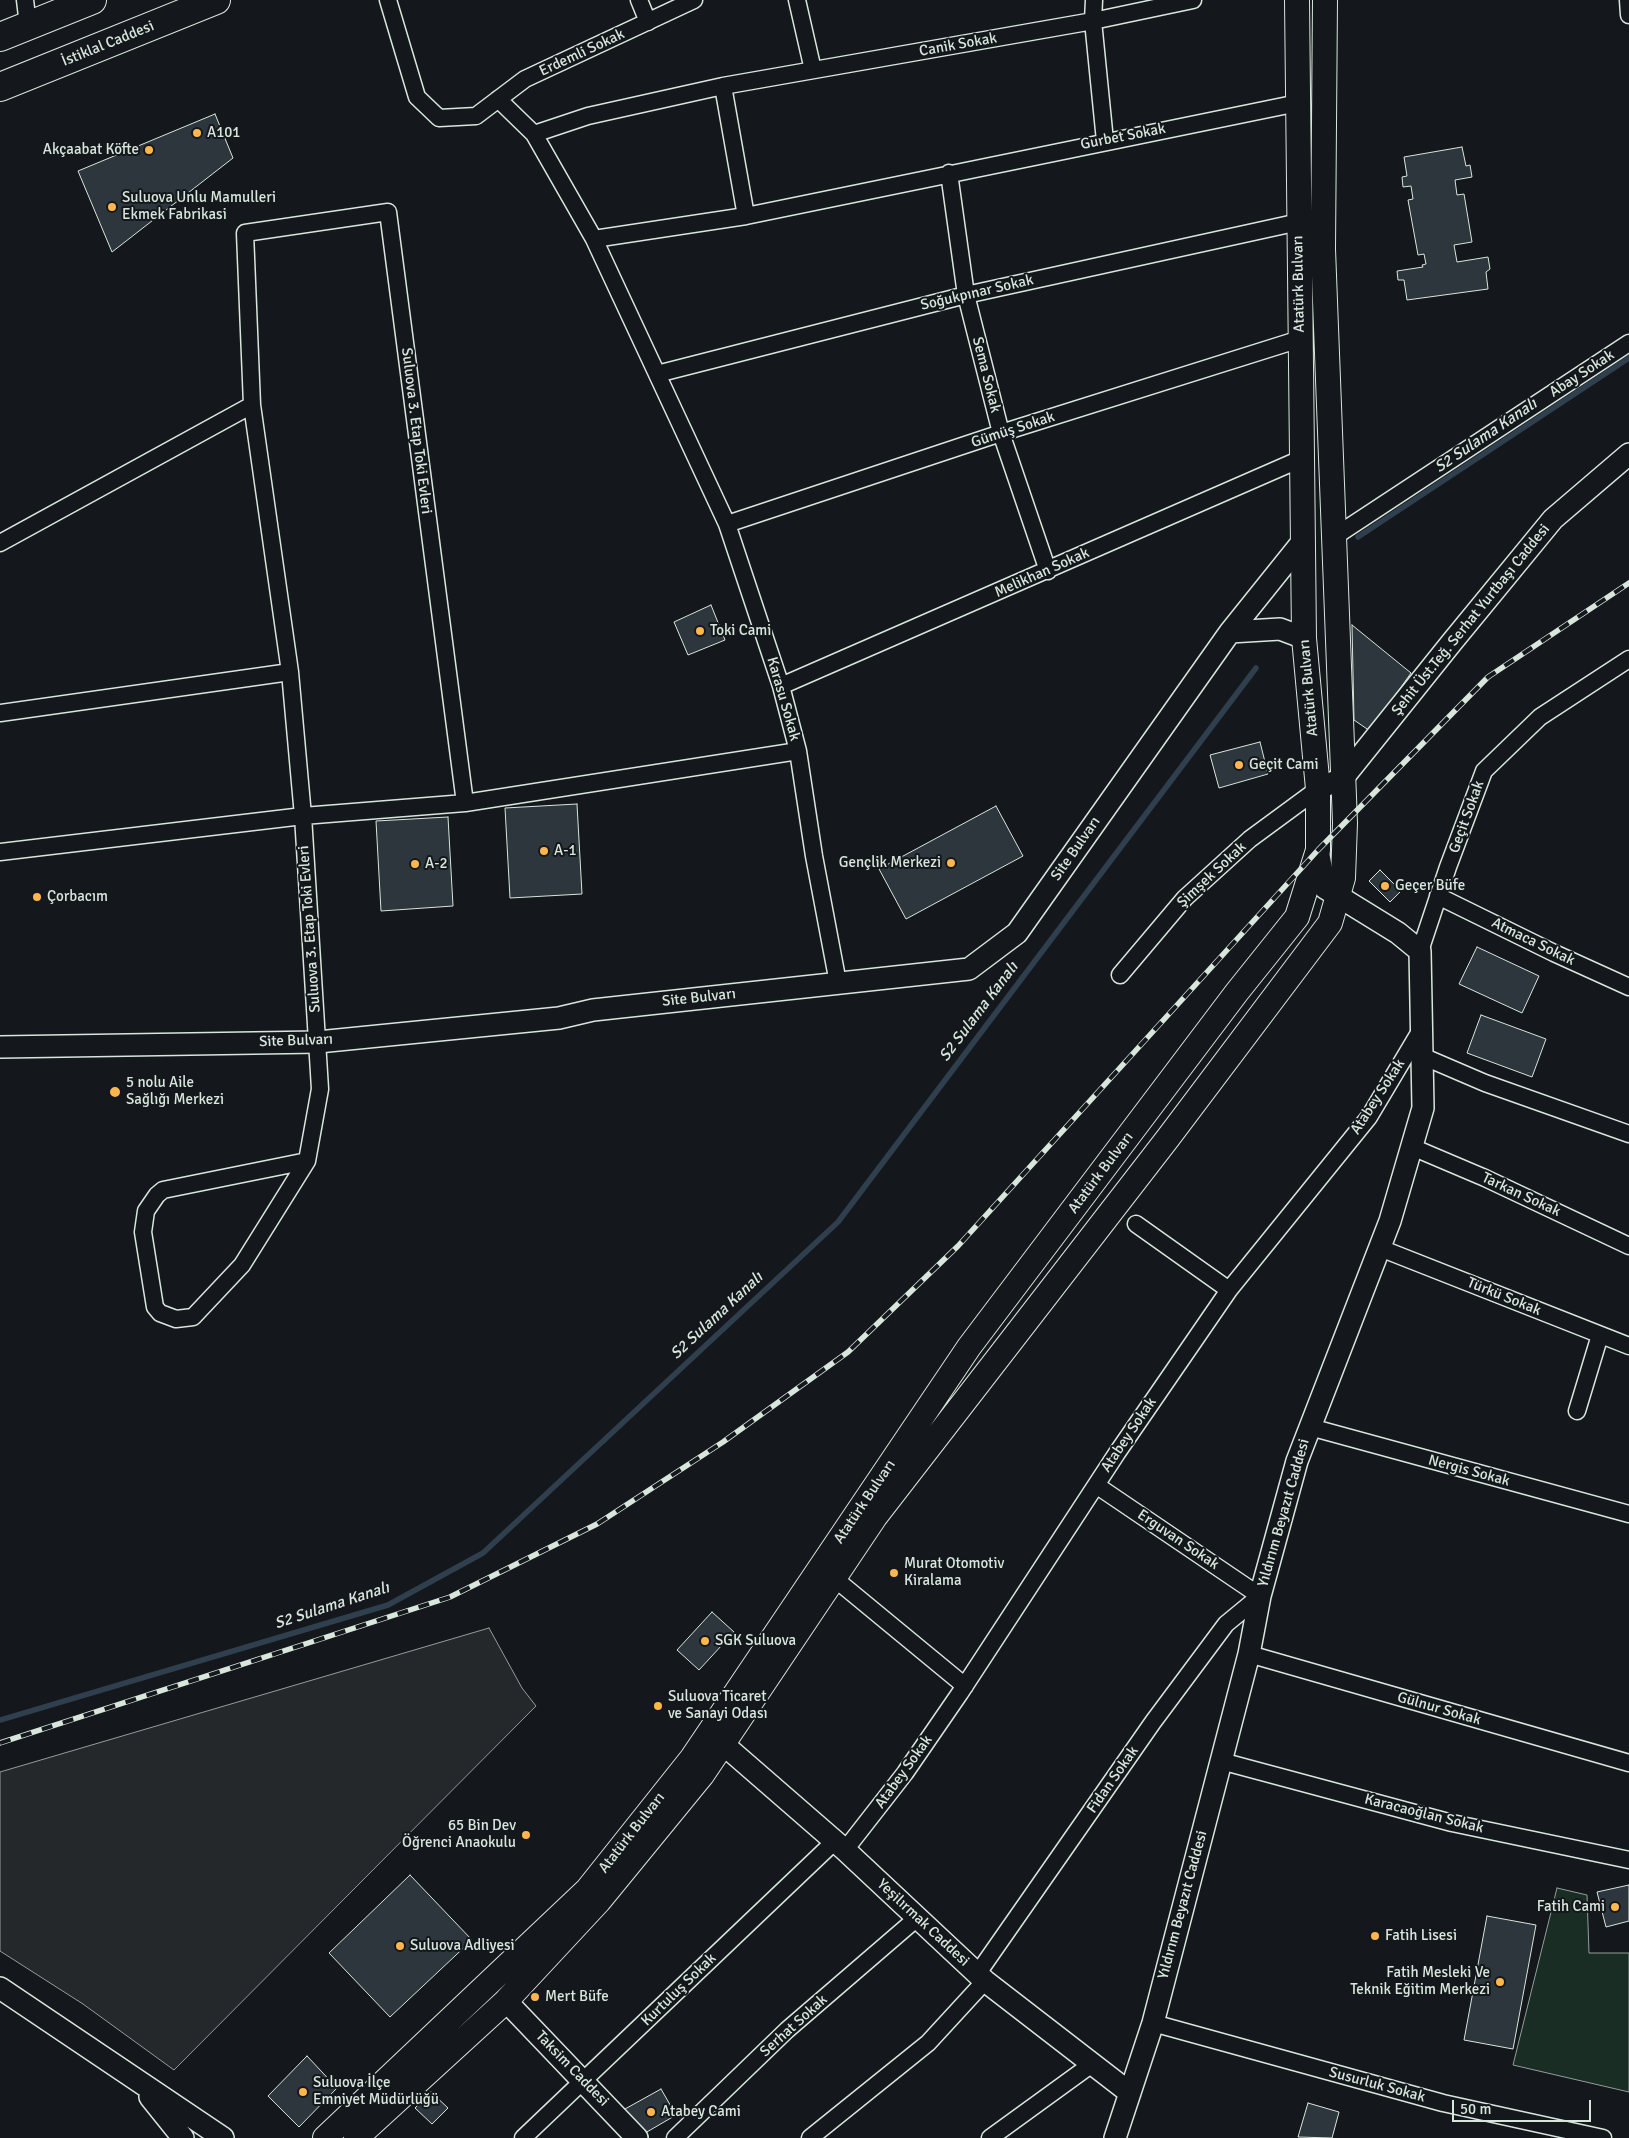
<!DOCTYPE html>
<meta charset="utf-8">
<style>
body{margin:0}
#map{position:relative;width:1629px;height:2138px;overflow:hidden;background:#14181c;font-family:Signika,sans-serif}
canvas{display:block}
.scale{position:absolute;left:1452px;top:2100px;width:139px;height:22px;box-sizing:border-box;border:2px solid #d8e6dc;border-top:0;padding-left:6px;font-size:15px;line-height:18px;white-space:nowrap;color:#d8e6dc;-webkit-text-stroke:4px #14181c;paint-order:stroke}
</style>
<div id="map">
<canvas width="1629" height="2138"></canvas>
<div class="scale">50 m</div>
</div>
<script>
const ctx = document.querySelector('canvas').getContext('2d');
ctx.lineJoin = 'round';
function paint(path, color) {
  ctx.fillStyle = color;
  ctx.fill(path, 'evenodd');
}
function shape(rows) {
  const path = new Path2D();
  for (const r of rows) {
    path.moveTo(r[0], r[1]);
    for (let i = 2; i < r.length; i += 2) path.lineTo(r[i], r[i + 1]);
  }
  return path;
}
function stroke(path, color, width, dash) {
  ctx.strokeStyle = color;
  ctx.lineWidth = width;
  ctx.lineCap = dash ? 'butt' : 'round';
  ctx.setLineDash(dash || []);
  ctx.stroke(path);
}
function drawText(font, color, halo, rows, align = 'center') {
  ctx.font = font + ' Signika,sans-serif';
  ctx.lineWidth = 4;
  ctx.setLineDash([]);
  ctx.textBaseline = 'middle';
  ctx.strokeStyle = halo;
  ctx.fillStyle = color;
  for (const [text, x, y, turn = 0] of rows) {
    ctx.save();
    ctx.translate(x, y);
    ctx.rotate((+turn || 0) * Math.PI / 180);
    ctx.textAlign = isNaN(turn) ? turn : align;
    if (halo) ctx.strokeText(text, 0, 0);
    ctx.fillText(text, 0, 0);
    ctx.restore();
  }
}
const green = shape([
 [1557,1888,1587,1895,1589,1953,1629,1953,1629,2092,1513,2065,1557,1888]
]);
const parking = shape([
 [489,1628,522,1688,536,1706,174,2070,83,2004,0,1951,0,1772,489,1628]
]);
const stream = shape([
 [1358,537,1629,358],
 [0,1720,388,1605,483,1553,838,1222,1256,668]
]);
const building = shape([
 [215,114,233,158,112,252,78,171,215,114],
 [1462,147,1466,166,1470,165,1472,177,1455,180,1457,195,1464,194,1472,242,1454,245,1457,262,1488,257,1490,269,1486,272,1488,289,1407,300,1404,280,1398,280,1397,271,1423,267,1422,265,1426,264,1424,254,1418,255,1408,200,1413,199,1411,186,1403,187,1402,177,1407,176,1404,157,1462,147],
 [711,605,725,640,688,655,674,622,711,605],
 [1352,625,1411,673,1370,731,1354,720,1352,625],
 [1260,742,1268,774,1219,788,1210,755,1260,742],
 [577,804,582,894,510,898,505,808,577,804],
 [996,806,1023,856,906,919,879,869,996,806],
 [448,817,453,906,381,911,376,821,448,817],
 [1380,870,1401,891,1390,902,1369,881,1380,870],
 [1477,947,1539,976,1522,1013,1459,984,1477,947],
 [1481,1015,1546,1039,1532,1077,1467,1053,1481,1015],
 [712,1612,734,1632,699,1670,677,1650,712,1612],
 [410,1875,472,1940,390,2017,329,1953,410,1875],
 [1629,1885,1629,1921,1606,1927,1597,1892,1629,1885],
 [1487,1916,1536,1925,1513,2049,1464,2040,1487,1916],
 [307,2056,337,2088,299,2127,268,2096,307,2056],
 [661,2089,676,2115,640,2136,625,2109,661,2089],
 [431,2092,448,2108,432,2124,415,2108,431,2092],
 [1308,2103,1339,2112,1332,2138,1298,2137,1308,2103]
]);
const minor = shape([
 [25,0,28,25],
 [388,0,417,97,439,118,476,116,525,79,694,0],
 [639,0,648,22],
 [797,0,813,70],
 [1094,0,1093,21,1105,141],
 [1628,0,1629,15],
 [723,86,746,216,1298,103],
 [498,99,534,134,594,239,727,524,781,686,798,751,814,856,838,983],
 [534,134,588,116,723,86,1093,21,1193,0],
 [949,173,966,295,1001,433,1048,571],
 [594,239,746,216],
 [657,374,966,295,1299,222],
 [727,524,1001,433,1300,339],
 [1334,537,1629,343],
 [0,543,252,405],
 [781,686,1303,458],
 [0,713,290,672],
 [0,852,303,816,465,803,798,751],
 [1438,896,1554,953,1629,987],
 [1420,951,1448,867,1484,771,1540,717,1629,659],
 [1120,975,1185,898,1250,839,1318,789],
 [1422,1056,1485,1083,1629,1134],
 [1412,1147,1485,1178,1629,1246],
 [307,1161,163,1190,157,1195,146,1211,143,1232,155,1307,160,1313,176,1319,193,1317,242,1265,307,1161,320,1089,303,816,290,672,252,405,245,233,388,212,465,803],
 [1136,1224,1229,1290],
 [1380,1248,1629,1346],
 [1577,1411,1600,1335],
 [1310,1427,1629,1514],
 [834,1578,965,1686],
 [1249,1654,1629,1763],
 [1221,1761,1452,1823,1629,1860],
 [845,1850,905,1773,960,1693,1117,1453,1229,1290,1369,1117,1422,1028],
 [978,1973,1153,1722,1226,1624,1260,1596,1096,1485],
 [1153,2023,1443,2103,1603,2138],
 [523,2138,835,1841],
 [675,2138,787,2030,917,1918],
 [810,2138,928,2043,985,1981],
 [990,2138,1092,2064]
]);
const tertiary = shape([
 [1230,632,1280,629,1304,638],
 [1318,789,1343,778,1452,642,1553,519,1629,454],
 [0,1047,318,1042,559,1018,593,1010,969,969,1017,933,1230,632,1303,541],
 [723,1744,845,1850,985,1981,1130,2093],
 [0,1988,223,2138],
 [506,2001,637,2138],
 [150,2097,183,2138],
 [1115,2138,1153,2023,1249,1654,1260,1596,1297,1461,1390,1221,1423,1108,1420,951,1398,933,1325,888,1318,850]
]);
const secondary = shape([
 [325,2138,587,1890,692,1758,969,1347,1237,992,1297,917,1318,850,1318,789,1304,638,1297,0],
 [356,2138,506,2001,599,1901,702,1775,875,1517,1168,1138,1330,923,1343,878,1345,823,1323,249,1325,0]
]);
const trunk = shape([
 [0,37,92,0],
 [0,87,216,0]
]);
const rail = shape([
 [0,1743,450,1597,597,1524,723,1442,848,1352,958,1246,1318,850,1488,677,1629,583]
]);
const markers = [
 [197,133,5,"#ffb74d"],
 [149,150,5,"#ffb74d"],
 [112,207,5,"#ffb74d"],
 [700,631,5,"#ffb74d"],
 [1239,765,5,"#ffb74d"],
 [544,851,5,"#ffb74d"],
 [951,863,5,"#ffb74d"],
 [415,864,5,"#ffb74d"],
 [1385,886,5,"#ffb74d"],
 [37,897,5,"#ffb74d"],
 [115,1092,6,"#ffb74d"],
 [894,1573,5,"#ffb74d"],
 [705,1641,5,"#ffb74d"],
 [658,1706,5,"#ffb74d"],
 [526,1835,5,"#ffb74d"],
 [1615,1907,5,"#ffb74d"],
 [1375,1936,5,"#ffb74d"],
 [400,1946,5,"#ffb74d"],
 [1500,1982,5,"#ffb74d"],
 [535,1997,5,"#ffb74d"],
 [303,2092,5,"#ffb74d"],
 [651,2112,5,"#ffb74d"]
];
const streetNames = [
 ["İstiklal Caddesi",108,44,-22],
 ["Canik Sokak",958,45,-10],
 ["Erdemli Sokak",582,53,-25],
 ["Gurbet Sokak",1123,137,-11],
 ["Atatürk Bulvarı",1299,284,-91],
 ["Soğukpınar Sokak",977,293,-13],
 ["Abay Sokak",1582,374,-33],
 ["Sema Sokak",986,375,76],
 ["Gümüş Sokak",1013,430,-18],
 ["Suluova 3. Etap Toki Evleri",416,431,83],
 ["Melikhan Sokak",1042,573,-24],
 ["Şehit Üst.Teğ. Serhat Yurtbaşı Caddesi",1471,620,-51],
 ["Atatürk Bulvarı",1309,688,-95],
 ["Karasu Sokak",783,699,74],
 ["Geçit Sokak",1467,817,-70],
 ["Site Bulvarı",1076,849,-55],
 ["Şimşek Sokak",1212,875,-43],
 ["Suluova 3. Etap Toki Evleri",310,929,-94],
 ["Atmaca Sokak",1533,942,26],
 ["Site Bulvarı",699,998,-6],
 ["Site Bulvarı",296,1041,-2],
 ["Atabey Sokak",1378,1097,-57],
 ["Atatürk Bulvarı",1101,1173,-53],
 ["Tarkan Sokak",1521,1195,25],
 ["Türkü Sokak",1504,1297,22],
 ["Atabey Sokak",1129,1435,-56],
 ["Nergis Sokak",1469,1471,15],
 ["Atatürk Bulvarı",865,1502,-56],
 ["Yıldırım Beyazıt Caddesi",1284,1513,-74],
 ["Erguvan Sokak",1178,1540,34],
 ["Gülnur Sokak",1439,1709,16],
 ["Atabey Sokak",904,1772,-54],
 ["Fidan Sokak",1113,1780,-55],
 ["Karacaoğlan Sokak",1424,1814,14],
 ["Atatürk Bulvarı",632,1833,-52],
 ["Yıldırım Beyazıt Caddesi",1183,1905,-75],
 ["Yeşilırmak Caddesi",923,1923,43],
 ["Kurtuluş Sokak",679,1990,-44],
 ["Serhat Sokak",794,2026,-42],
 ["Taksim Caddesi",572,2069,46],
 ["Susurluk Sokak",1377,2085,15]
];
const poiNames = [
 ["A101",207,133],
 ["Akçaabat Köfte",139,150,"right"],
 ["Suluova Unlu Mamulleri",122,198],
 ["Ekmek Fabrikasi",122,215],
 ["Toki Cami",710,631],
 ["Geçit Cami",1249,765],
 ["A-1",554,851],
 ["Gençlik Merkezi",941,863,"right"],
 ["A-2",425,864],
 ["Geçer Büfe",1395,886],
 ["Çorbacım",47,897],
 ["5 nolu Aile",126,1083],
 ["Sağlığı Merkezi",126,1100],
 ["Murat Otomotiv",904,1564],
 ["Kiralama",904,1581],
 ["SGK Suluova",715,1641],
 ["Suluova Ticaret",668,1697],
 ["ve Sanayi Odası",668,1714],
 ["65 Bin Dev",516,1826,"right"],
 ["Öğrenci Anaokulu",516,1843,"right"],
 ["Fatih Cami",1605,1907,"right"],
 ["Fatih Lisesi",1385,1936],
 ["Suluova Adliyesi",410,1946],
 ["Fatih Mesleki Ve",1490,1973,"right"],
 ["Teknik Eğitim Merkezi",1490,1990,"right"],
 ["Mert Büfe",545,1997],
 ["Suluova İlçe",313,2083],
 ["Emniyet Müdürlüğü",313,2100],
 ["Atabey Cami",661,2112]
];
const waterNames = [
 ["S2 Sulama Kanalı",1486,436,-34],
 ["S2 Sulama Kanalı",979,1012,-53],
 ["S2 Sulama Kanalı",717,1316,-43],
 ["S2 Sulama Kanalı",332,1606,-18]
];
paint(green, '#1a2d24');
stroke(green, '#939e99', 1);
paint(parking, '#24282b');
stroke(parking, '#939e99', 1);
stroke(stream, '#2f3f4d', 5.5);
paint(building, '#2c363c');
stroke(building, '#d8e6dc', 1);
stroke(minor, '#d8e6dc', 19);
stroke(tertiary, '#d8e6dc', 24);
stroke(secondary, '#d8e6dc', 26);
stroke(trunk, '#d8e6dc', 30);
stroke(minor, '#14181c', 16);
stroke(tertiary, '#14181c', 21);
stroke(secondary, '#14181c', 24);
stroke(trunk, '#14181c', 28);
stroke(rail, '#d8e6dc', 5.5);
stroke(rail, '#14181c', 4, [11]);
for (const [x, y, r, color] of markers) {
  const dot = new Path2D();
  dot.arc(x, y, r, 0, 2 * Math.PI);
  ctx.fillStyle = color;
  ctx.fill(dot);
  stroke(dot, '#14181c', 2);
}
drawText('15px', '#d8e6dc', '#14181c', streetNames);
drawText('15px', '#d8e6dc', '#14181c', poiNames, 'left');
drawText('italic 16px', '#d8e6dc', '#14181c', waterNames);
</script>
